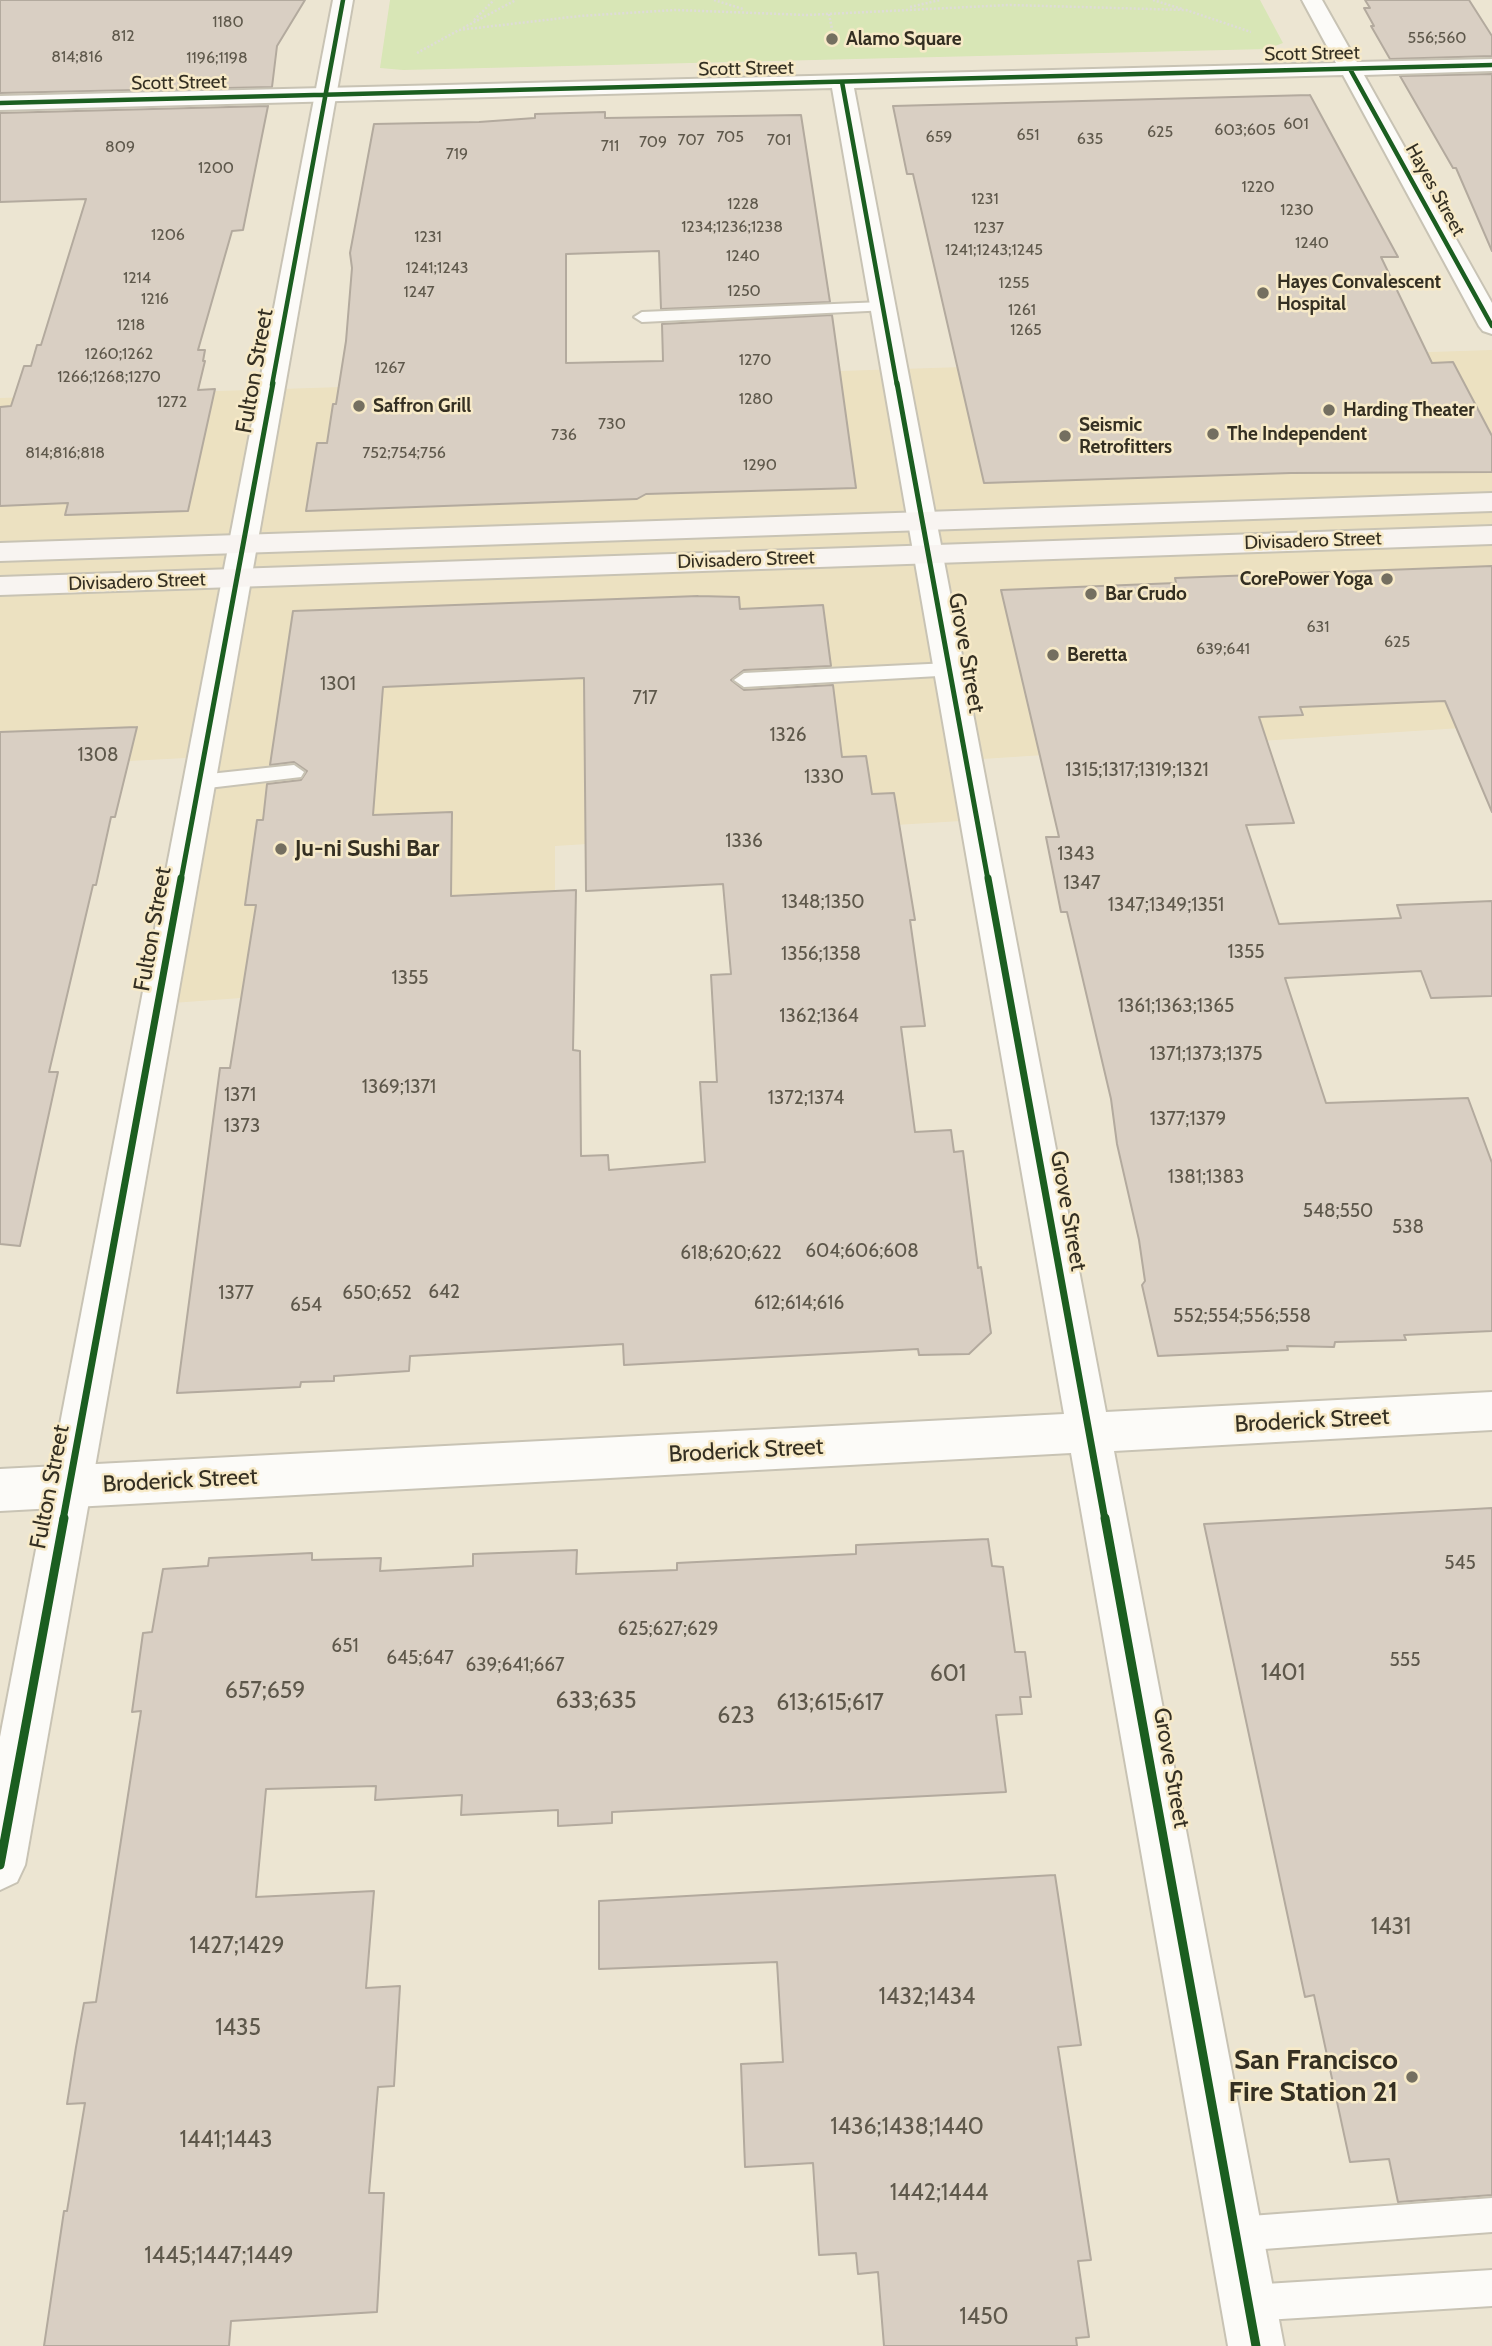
<!DOCTYPE html>
<style>
body{margin:0}
canvas{display:block;background:#ece5d2}
</style>
<canvas width="1492" height="2346"></canvas>
<script>
const ctx = document.querySelector('canvas').getContext('2d');
ctx.lineJoin = 'round';
function paint(path, color) {
  ctx.fillStyle = color;
  ctx.fill(path, 'evenodd');
}
function shape(rows) {
  const path = new Path2D();
  for (const r of rows) {
    path.moveTo(r[0], r[1]);
    for (let i = 2; i < r.length; i += 2) path.lineTo(r[i], r[i + 1]);
  }
  return path;
}
function stroke(path, color, width, dash) {
  ctx.strokeStyle = color;
  ctx.lineWidth = width;
  ctx.lineCap = dash ? 'butt' : 'round';
  ctx.setLineDash(dash || []);
  ctx.stroke(path);
}
function drawText(font, color, halo, rows, align = 'center') {
  ctx.font = font + ' Cabin,sans-serif';
  ctx.lineWidth = 5;
  ctx.setLineDash([]);
  ctx.textBaseline = 'middle';
  ctx.strokeStyle = halo;
  ctx.fillStyle = color;
  for (const [text, x, y, turn = 0] of rows) {
    ctx.save();
    ctx.translate(x, y);
    ctx.rotate((+turn || 0) * Math.PI / 180);
    ctx.textAlign = isNaN(turn) ? turn : align;
    if (halo) ctx.strokeText(text, 0, 0);
    ctx.fillText(text, 0, 0);
    ctx.restore();
  }
}
const built = shape([
 [1492,350,1492,726,967,760,977,820,555,846,555,975,159,1004,204,757,0,768,0,398]
]);
const green = shape([
 [390,0,1260,0,1283,43,1267,49,403,70,380,68]
]);
const building = shape([
 [0,0,305,0,277,46,272,87,0,93,0,0],
 [1365,0,1469,0,1492,36,1492,56,1390,59,1371,26,1374,26,1364,8,1370,8,1365,0],
 [1492,74,1492,251,1456,168,1453,168,1400,76,1492,74],
 [1310,95,1398,257,1381,257,1432,363,1453,362,1492,436,1492,472,1291,473,984,483,913,174,907,174,893,106,1310,95],
 [268,106,243,230,232,231,198,350,205,350,203,361,205,361,198,390,215,389,188,511,65,515,68,503,0,506,0,407,11,406,24,366,31,366,37,345,41,345,86,199,0,202,0,113,268,106],
 [605,112,605,118,801,115,830,302,661,309,659,251,566,254,566,363,663,361,662,324,832,315,856,488,646,494,637,499,306,511,317,443,327,443,333,404,336,404,346,341,352,268,350,253,374,124,479,122,535,118,535,114,605,112],
 [1492,566,1492,812,1445,701,1300,707,1303,715,1259,717,1294,823,1246,825,1279,924,1401,918,1397,905,1492,901,1492,996,1431,998,1421,971,1285,978,1326,1103,1468,1098,1492,1163,1492,1331,1404,1335,1406,1340,1335,1342,1334,1347,1287,1346,1288,1350,1158,1356,1142,1285,1145,1281,1139,1240,1117,1144,1111,1099,1067,912,1061,912,1046,837,1059,837,1001,590,1176,583,1175,578,1492,566],
 [698,596,739,597,740,609,823,605,831,666,744,670,731,680,744,690,833,685,842,757,866,756,872,794,894,793,915,920,910,920,925,1026,901,1027,915,1132,951,1130,954,1152,963,1151,978,1268,981,1267,991,1333,969,1354,919,1355,918,1349,624,1365,623,1344,410,1356,409,1371,334,1376,334,1381,301,1382,300,1387,177,1393,220,1068,230,1068,256,905,245,905,257,820,263,820,267,784,301,780,307,771,294,762,270,765,293,611,698,596],
 [584,678,586,891,723,884,731,974,711,975,717,1082,700,1082,705,1162,609,1170,608,1155,581,1156,580,1051,573,1050,576,890,451,896,452,812,373,815,383,687,584,678],
 [137,727,115,817,111,817,96,885,93,885,49,1072,58,1072,20,1246,0,1244,0,732,137,727],
 [1492,1508,1492,2195,1398,2202,1389,2159,1350,2162,1314,1995,1305,1997,1204,1524,1492,1508],
 [988,1539,992,1566,1003,1567,1015,1652,1025,1652,1031,1697,1020,1697,1022,1714,996,1715,1006,1792,612,1812,612,1823,558,1826,558,1810,461,1815,462,1795,375,1800,376,1786,266,1789,256,1897,374,1891,366,1988,400,1986,394,2086,378,2087,369,2193,384,2193,377,2312,231,2321,229,2346,44,2346,64,2211,67,2211,85,2103,67,2104,76,2047,84,2003,96,2002,141,1711,132,1712,143,1633,152,1632,163,1569,208,1566,209,1558,312,1553,312,1560,381,1558,380,1571,473,1566,473,1554,577,1550,576,1574,677,1570,677,1563,856,1554,856,1545,988,1539],
 [1055,1875,1081,2045,1058,2047,1091,2260,1078,2261,1089,2337,1076,2338,1077,2346,884,2346,878,2272,858,2274,856,2253,819,2255,813,2163,745,2167,741,2064,783,2062,777,1962,599,1969,599,1901,1055,1875]
]);
const path = shape([
 [714,0,743,9],
 [1153,0,1182,9],
 [910,7,940,0],
 [829,14,835,44],
 [474,20,494,0],
 [463,28,516,0],
 [417,53,459,30,580,16,676,10,807,15,1009,5,1186,10,1251,32]
]);
const service = shape([
 [882,302,888,304,888,310,642,322,634,317,642,312,882,302],
 [949,663,959,670,956,675,744,687,734,680,744,673,949,663],
 [294,765,304,772,301,777,200,789,193,787,190,782,193,777,200,775,294,765],
 [1492,2198,1492,2232,1237,2251,1225,2246,1220,2234,1225,2222,1237,2217,1492,2198],
 [1492,2270,1492,2306,1249,2321,1236,2316,1231,2303,1236,2290,1249,2285,1492,2270]
]);
const minor = shape([
 [1302,0,1322,0,1357,62,1492,59,1492,71,1364,75,1492,303,1492,334,1483,331,1479,326,1343,75,854,88,1106,1412,1492,1392,1492,1430,1114,1451,1284,2346,1228,2346,1071,1453,0,1511,0,1469,1064,1414,832,88,0,110,0,96,1336,63,1302,0]
]);
const tertiary = shape([
 [333,0,353,0,25,1865,17,1882,0,1890,0,1737,333,0]
]);
const secondary = shape([
 [1492,493,1492,511,0,561,0,543,1492,493],
 [1492,526,1492,544,0,595,0,577,1492,526]
]);
const cyclewayFar3 = shape([
 [1350,69,1492,326],
 [842,82,897,385],
 [0,103,1492,65],
 [272,385,343,0]
]);
const cyclewayFar2 = shape([
 [897,383,988,880],
 [181,880,273,383]
]);
const cyclewayFar1 = shape([
 [988,878,1105,1520],
 [63,1520,181,878]
]);
const cycleway = shape([
 [1105,1518,1256,2346],
 [0,1865,64,1518]
]);
const markers = [
 [832,39,7,"#746f60"],
 [1263,293,7,"#746f60"],
 [359,406,7,"#746f60"],
 [1329,410,7,"#746f60"],
 [1213,434,7,"#746f60"],
 [1065,436,7,"#746f60"],
 [1387,579,7,"#746f60"],
 [1091,594,7,"#746f60"],
 [1053,655,7,"#746f60"],
 [281,849,7,"#746f60"],
 [1412,2077,7,"#746f60"]
];
const farNumbernames = [
 ["1180",228,22],
 ["812",123,36],
 ["556;560",1437,38],
 ["814;816",77,57],
 ["1196;1198",217,58],
 ["601",1296,124],
 ["603;605",1245,130],
 ["625",1160,132],
 ["651",1028,135],
 ["705",730,137],
 ["659",939,137],
 ["635",1090,139],
 ["707",691,140],
 ["701",779,140],
 ["709",653,142],
 ["711",610,146],
 ["809",120,147],
 ["719",457,154],
 ["1200",216,168],
 ["1220",1258,187],
 ["1231",985,199],
 ["1228",743,204],
 ["1230",1297,210],
 ["1234;1236;1238",732,227],
 ["1237",989,228],
 ["1206",168,235],
 ["1231",428,237],
 ["1240",1312,243],
 ["1241;1243;1245",994,250],
 ["1240",743,256],
 ["1241;1243",437,268],
 ["1214",137,278],
 ["1255",1014,283],
 ["1250",744,291],
 ["1247",419,292],
 ["1216",155,299],
 ["1261",1022,310],
 ["1218",131,325],
 ["1265",1026,330],
 ["1260;1262",119,354],
 ["1270",755,360],
 ["1267",390,368],
 ["1266;1268;1270",109,377],
 ["1280",756,399],
 ["1272",172,402],
 ["730",612,424],
 ["736",564,435],
 ["814;816;818",65,453],
 ["752;754;756",404,453],
 ["1290",760,465],
 ["631",1318,627],
 ["625",1397,642],
 ["639;641",1223,649]
];
const farPoinames = [
 ["Alamo Square",846,39],
 ["Hayes Convalescent",1277,282],
 ["Hospital",1277,304],
 ["Saffron Grill",373,406],
 ["Harding Theater",1343,410],
 ["Seismic",1079,425],
 ["Retrofitters",1079,447],
 ["The Independent",1227,434],
 ["CorePower Yoga",1373,579,"right"],
 ["Bar Crudo",1105,594],
 ["Beretta",1067,655]
];
const farStreetnames = [
 ["Scott Street",1312,54,-1],
 ["Scott Street",746,69,-1],
 ["Scott Street",179,83,-1],
 ["Hayes Street",1435,190,61],
 ["Divisadero Street",1313,541,-2],
 ["Divisadero Street",746,560,-2],
 ["Divisadero Street",137,582,-2]
];
const numberNames = [
 ["1301",338,684],
 ["717",645,698],
 ["1326",788,735],
 ["1308",98,755],
 ["1315;1317;1319;1321",1137,770],
 ["1330",824,777],
 ["1336",744,841],
 ["1343",1076,854],
 ["1347",1082,883],
 ["1348;1350",823,902],
 ["1347;1349;1351",1166,905],
 ["1355",1246,952],
 ["1356;1358",821,954],
 ["1355",410,978],
 ["1361;1363;1365",1176,1006],
 ["1362;1364",819,1016],
 ["1371;1373;1375",1206,1054],
 ["1369;1371",399,1087],
 ["1371",240,1095],
 ["1372;1374",806,1098],
 ["1377;1379",1188,1119],
 ["1373",242,1126],
 ["1381;1383",1206,1177],
 ["548;550",1338,1211],
 ["538",1408,1227],
 ["604;606;608",862,1251],
 ["618;620;622",731,1253],
 ["642",444,1292],
 ["1377",236,1293],
 ["650;652",377,1293],
 ["612;614;616",799,1303],
 ["654",306,1305],
 ["552;554;556;558",1242,1316],
 ["545",1460,1563],
 ["625;627;629",668,1629],
 ["651",345,1646],
 ["645;647",420,1658],
 ["555",1405,1660],
 ["639;641;667",515,1665]
];
const streetNames = [
 ["Fulton Street",255,371,-80],
 ["Grove Street",966,653,80],
 ["Fulton Street",153,929,-80],
 ["Grove Street",1068,1211,80],
 ["Broderick Street",1312,1421,-3],
 ["Broderick Street",746,1451,-3],
 ["Broderick Street",180,1481,-3],
 ["Fulton Street",50,1487,-79],
 ["Grove Street",1171,1768,80]
];
const poiNames = [
 ["Ju-ni Sushi Bar",295,849]
];
const nearNumbernames = [
 ["1401",1283,1673],
 ["601",948,1674],
 ["657;659",265,1691],
 ["633;635",596,1701],
 ["613;615;617",830,1703],
 ["623",736,1716],
 ["1431",1391,1927],
 ["1427;1429",237,1946],
 ["1432;1434",927,1997],
 ["1435",238,2028],
 ["1436;1438;1440",907,2127],
 ["1441;1443",226,2140],
 ["1442;1444",939,2193],
 ["1445;1447;1449",219,2256],
 ["1450",984,2317]
];
const nearPoinames = [
 ["San Francisco",1398,2061],
 ["Fire Station 21",1398,2093]
];
paint(built, '#ece1c1');
paint(green, '#d8e6b6');
paint(building, '#d9cfc3');
stroke(building, '#b3aa9e', 2);
stroke(service, '#c8c3b4', 4);
stroke(minor, '#c8c3b4', 4);
stroke(tertiary, '#c8c3b4', 4);
stroke(secondary, '#c8c3b4', 4);
stroke(path, '#dedcd7', 2.5, [2, 2]);
paint(service, '#fcfbf8');
paint(minor, '#fcfbf8');
paint(tertiary, '#fcfbf8');
paint(secondary, '#f8f4f1');
stroke(cyclewayFar3, '#1b5e20', 4.5);
stroke(cyclewayFar2, '#1b5e20', 5);
stroke(cyclewayFar1, '#1b5e20', 7);
stroke(cycleway, '#1b5e20', 9);
for (const [x, y, r, color] of markers) {
  const dot = new Path2D();
  dot.arc(x, y, r, 0, 2 * Math.PI);
  ctx.fillStyle = color;
  ctx.fill(dot);
  stroke(dot, '#f7eac8', 2.5);
}
drawText('16px', '#5e584b', null, farNumbernames);
drawText('bold 19px', '#342f22', '#f7eac8', farPoinames, 'left');
drawText('19px', '#342f22', '#f7eac8', farStreetnames);
drawText('19px', '#5e584b', null, numberNames);
drawText('23px', '#342f22', '#f7eac8', streetNames);
drawText('bold 23px', '#342f22', '#f7eac8', poiNames, 'left');
drawText('23px', '#5e584b', null, nearNumbernames);
drawText('bold 28px', '#342f22', '#f7eac8', nearPoinames, 'right');
</script>
